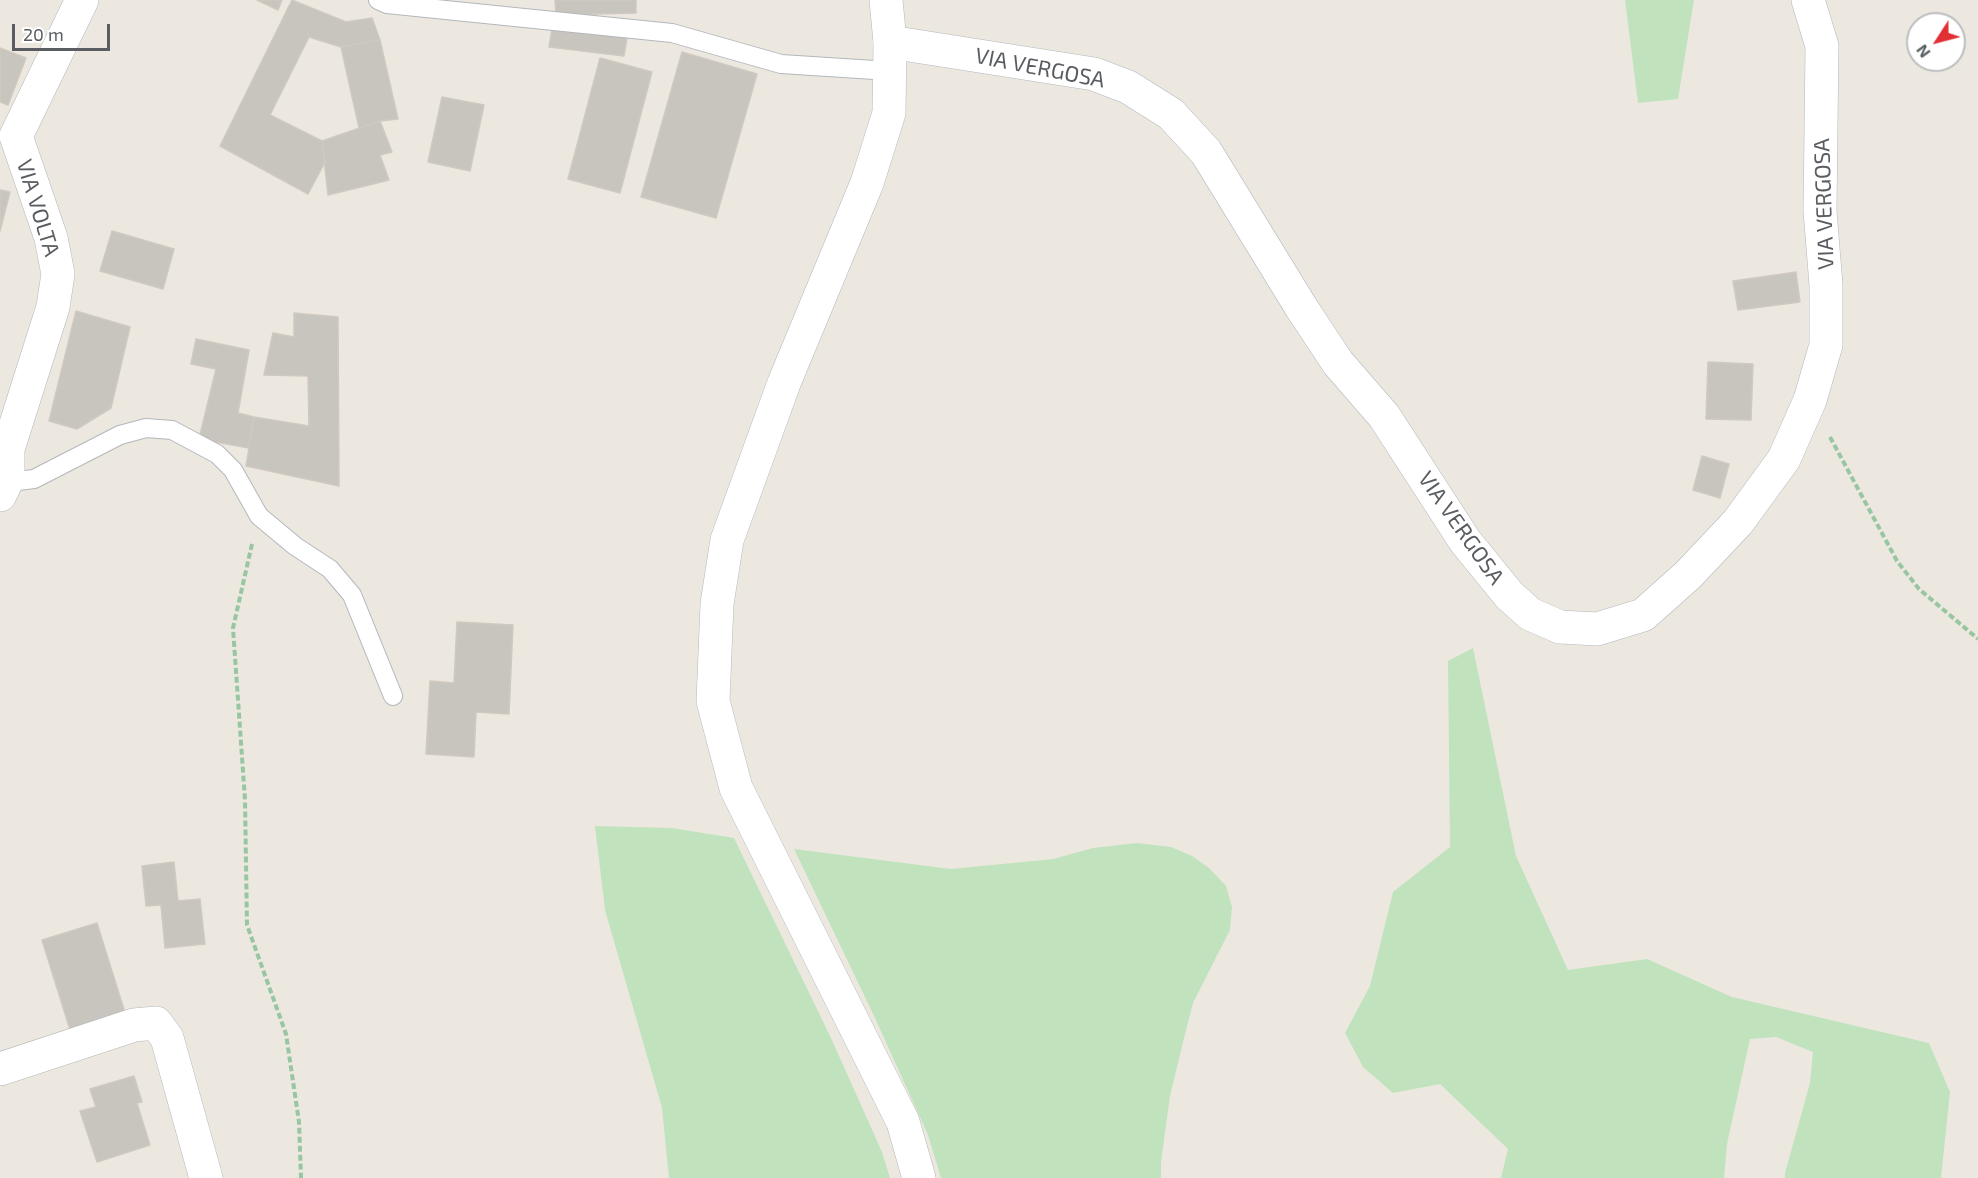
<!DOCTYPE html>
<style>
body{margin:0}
#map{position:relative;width:1978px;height:1178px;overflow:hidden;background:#ece8e0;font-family:"Exo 2",sans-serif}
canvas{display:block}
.north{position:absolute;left:1906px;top:12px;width:60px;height:60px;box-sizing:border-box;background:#fff;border:2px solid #bdbec0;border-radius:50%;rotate:234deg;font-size:16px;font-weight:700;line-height:24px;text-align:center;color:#595d61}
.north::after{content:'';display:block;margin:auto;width:21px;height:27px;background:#e22f33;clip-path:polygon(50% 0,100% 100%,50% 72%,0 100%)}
.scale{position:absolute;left:12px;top:24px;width:98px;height:27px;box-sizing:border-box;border:3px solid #595d61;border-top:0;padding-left:8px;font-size:18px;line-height:21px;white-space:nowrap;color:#595d61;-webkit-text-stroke:4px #fff;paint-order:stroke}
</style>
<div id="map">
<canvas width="1978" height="1178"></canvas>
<div class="north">N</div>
<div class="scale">20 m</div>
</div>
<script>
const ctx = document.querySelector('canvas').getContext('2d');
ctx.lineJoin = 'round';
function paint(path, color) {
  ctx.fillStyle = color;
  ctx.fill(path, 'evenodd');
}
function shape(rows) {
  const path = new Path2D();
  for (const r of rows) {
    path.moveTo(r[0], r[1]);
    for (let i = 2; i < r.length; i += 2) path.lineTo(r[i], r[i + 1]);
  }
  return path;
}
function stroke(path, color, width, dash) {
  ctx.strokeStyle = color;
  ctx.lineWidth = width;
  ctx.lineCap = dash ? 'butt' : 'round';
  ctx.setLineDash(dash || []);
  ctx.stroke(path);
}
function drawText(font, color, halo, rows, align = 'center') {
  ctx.font = font + ' "Exo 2",sans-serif';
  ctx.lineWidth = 6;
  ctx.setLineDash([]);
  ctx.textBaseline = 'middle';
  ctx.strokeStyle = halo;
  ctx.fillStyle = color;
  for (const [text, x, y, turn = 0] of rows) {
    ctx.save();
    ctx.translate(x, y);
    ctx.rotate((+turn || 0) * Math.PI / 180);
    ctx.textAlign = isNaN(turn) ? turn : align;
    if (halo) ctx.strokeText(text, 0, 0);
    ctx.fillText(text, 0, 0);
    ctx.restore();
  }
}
const green = shape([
 [1625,0,1694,0,1678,99,1638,103],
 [1473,648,1516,856,1568,970,1647,959,1732,997,1929,1043,1950,1092,1941,1178,1785,1178,1785,1173,1810,1083,1813,1052,1776,1037,1750,1039,1727,1144,1724,1178,1501,1178,1508,1149,1440,1084,1393,1093,1363,1067,1345,1033,1370,986,1393,892,1450,847,1448,661],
 [595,826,672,828,734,838,831,1038,882,1152,890,1178,669,1178,662,1108,605,910],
 [1137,843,1171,847,1192,856,1209,868,1226,886,1232,907,1230,930,1193,1003,1185,1034,1170,1096,1161,1162,1161,1178,941,1178,928,1135,875,1018,794,849,951,869,1053,859,1093,848]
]);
const building = shape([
 [257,0,282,0,278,10,257,0],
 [292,0,346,22,372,18,380,40,341,47,309,37,270,115,322,141,325,162,308,194,220,146,292,0],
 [555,0,636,0,636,13,556,15,555,0],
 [552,29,627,38,624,56,549,47,552,29],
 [380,40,398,119,380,121,359,128,341,47,380,40],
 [0,48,26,58,8,105,0,102,0,48],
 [682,52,757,74,716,218,641,197,682,52],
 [600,58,652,72,620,193,568,179,600,58],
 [442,97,484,105,470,171,428,162,442,97],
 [380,121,392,152,380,155,389,180,328,195,322,141,380,121],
 [0,190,10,192,0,231,0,190],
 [112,231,174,249,163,289,100,271,112,231],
 [1796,272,1800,302,1738,310,1733,281,1796,272],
 [76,311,130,327,111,408,77,429,49,421,76,311],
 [294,313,338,317,339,486,246,466,254,417,309,426,308,376,264,375,273,333,294,337,294,313],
 [196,339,249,350,238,413,254,417,249,448,199,439,216,369,191,364,196,339],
 [1708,362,1753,364,1751,420,1706,419,1708,362],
 [1702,456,1729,464,1720,498,1693,490,1702,456],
 [457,622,513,625,509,714,476,712,474,757,426,754,430,681,454,683,457,622],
 [174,862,178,901,200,899,205,944,165,948,161,905,146,906,142,866,174,862],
 [97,923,126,1016,71,1033,42,940,97,923],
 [134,1076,142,1102,137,1103,150,1145,97,1162,80,1111,96,1107,90,1089,134,1076]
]);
const path = shape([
 [1830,437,1897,561,1919,589,1978,639],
 [252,544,233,628,245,800,247,925,286,1034,299,1122,301,1178]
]);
const service = shape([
 [378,0,387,4,672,33,781,64,890,71],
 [8,478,18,481,34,479,120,435,146,428,172,430,217,454,233,470,259,516,295,546,330,569,352,595,393,696]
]);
const minor = shape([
 [890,42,1094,74,1128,87,1171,114,1206,152,1301,307,1338,363,1384,416,1465,541,1509,595,1530,614,1560,627,1597,629,1643,615,1688,575,1738,522,1784,459,1810,400,1826,345,1826,285,1820,211,1822,46,1808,0],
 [0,495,8,478,8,449,53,307,58,274,51,238,16,136,82,0],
 [0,1069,134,1025,156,1023,167,1038,206,1178]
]);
const tertiary = shape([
 [886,0,890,42,889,113,867,183,784,383,727,540,717,604,713,701,736,788,903,1122,919,1178]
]);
const streetNames = [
 ["VIA VERGOSA",1040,68,11],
 ["VIA VERGOSA",1824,204,-92],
 ["VIA VOLTA",38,208,73],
 ["VIA VERGOSA",1461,528,55]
];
paint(green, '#c0e3bd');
paint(building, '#c8c5bf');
stroke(building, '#d0c9bf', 1.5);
stroke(service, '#b3b7bb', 20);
stroke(minor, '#b3b7bb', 34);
stroke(tertiary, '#b3b7bb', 34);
stroke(path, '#97c6a0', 4, [6, 3]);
stroke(service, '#fff', 18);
stroke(minor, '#fff', 33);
stroke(tertiary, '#fff', 33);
drawText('22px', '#595d61', '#fff', streetNames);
</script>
